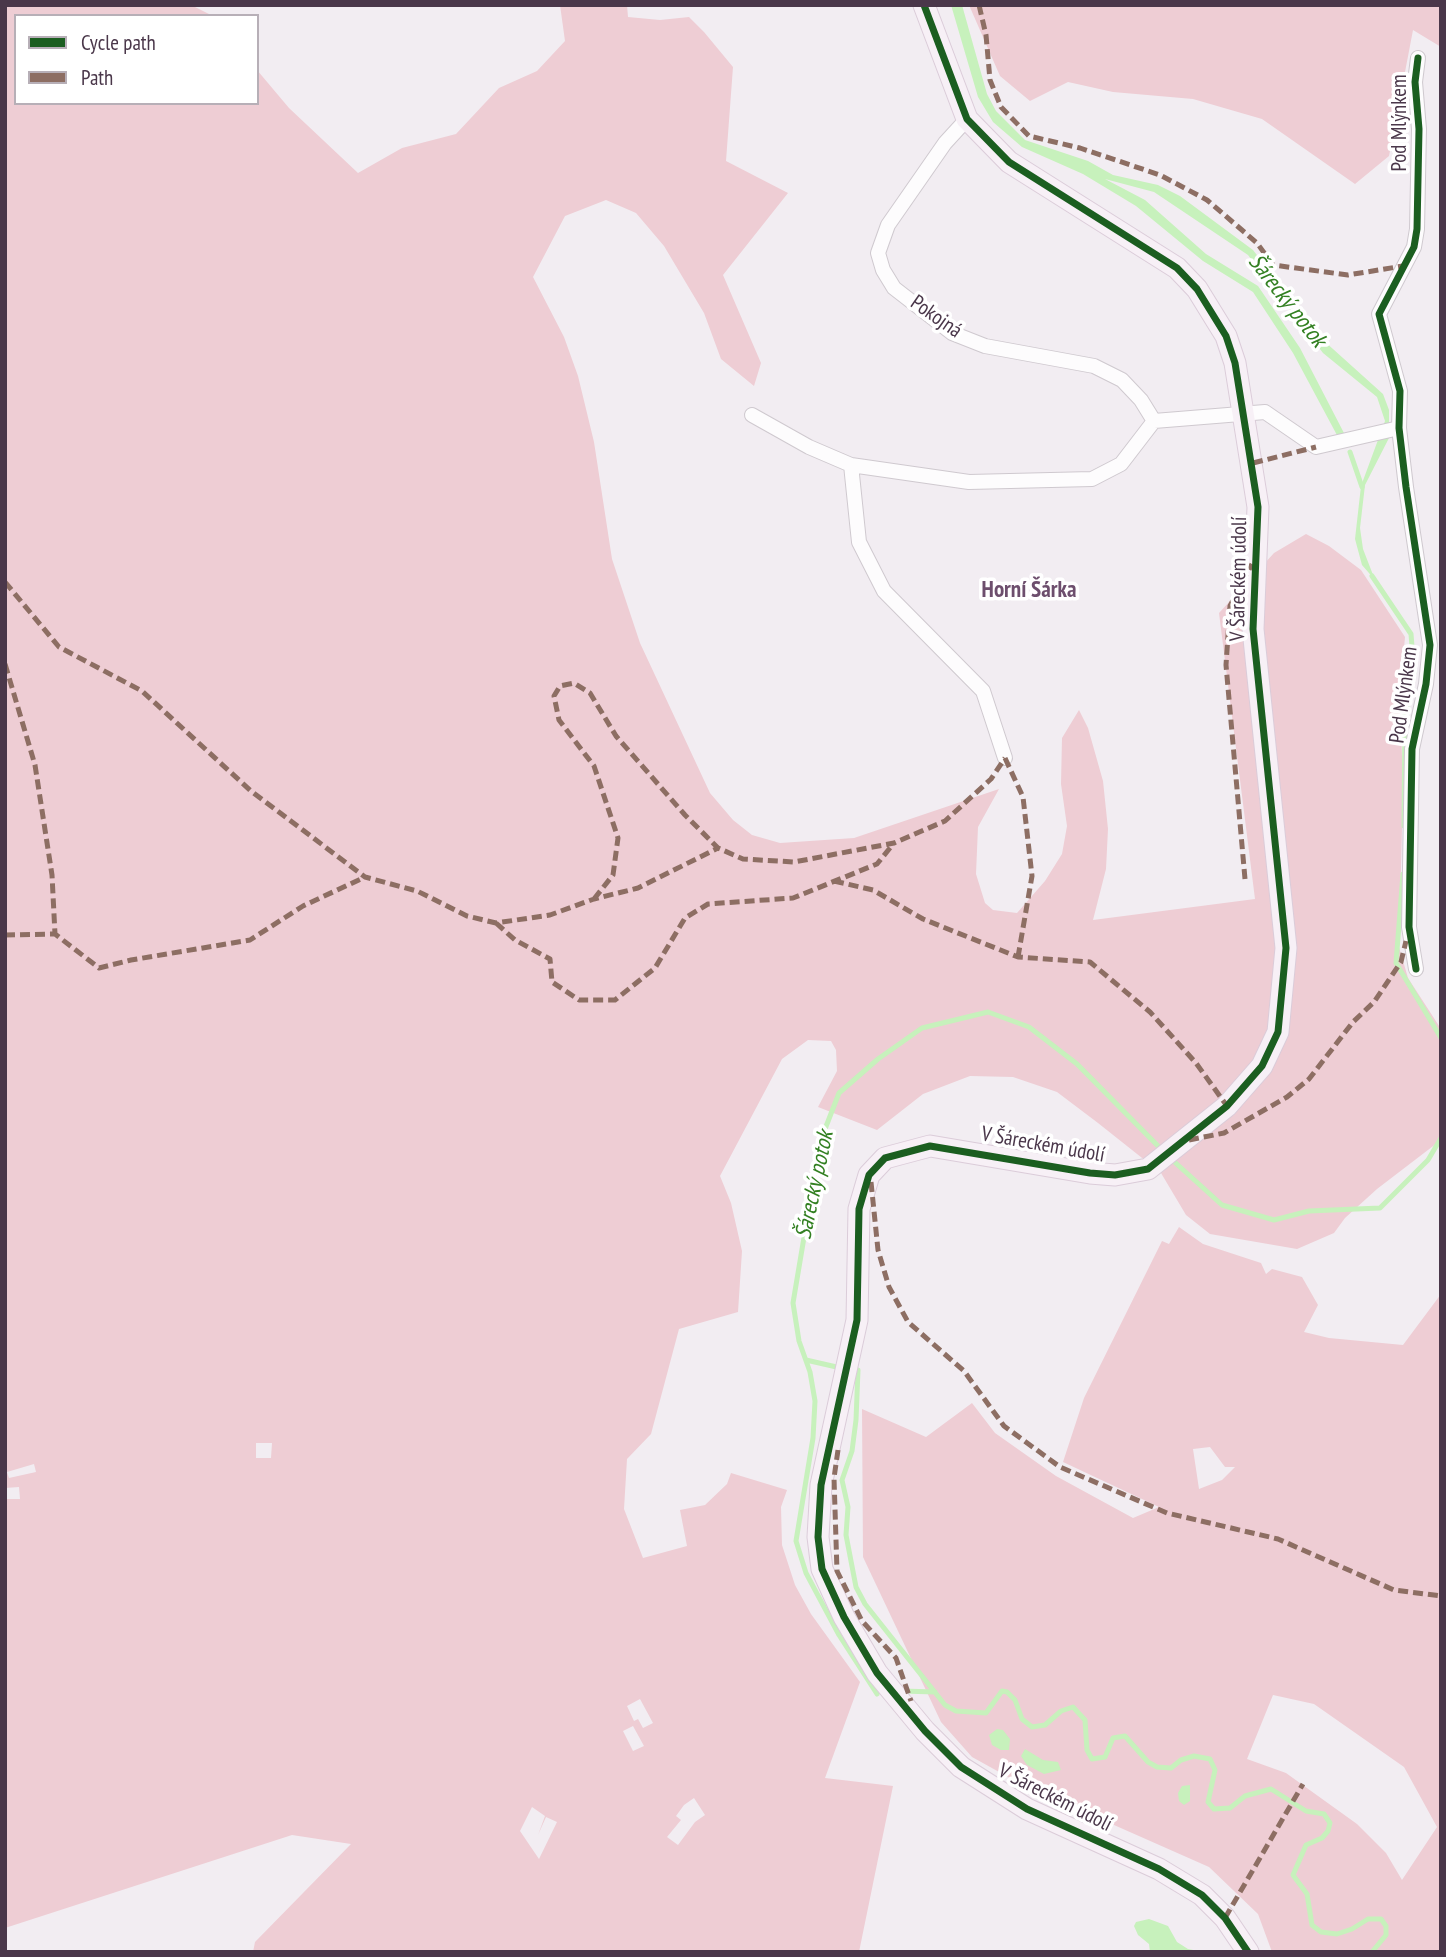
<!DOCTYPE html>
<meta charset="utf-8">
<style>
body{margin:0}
#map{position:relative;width:1446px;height:1957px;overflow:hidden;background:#f2edf2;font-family:"PT Sans Narrow",sans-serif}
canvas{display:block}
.frame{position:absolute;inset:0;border:7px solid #4a374a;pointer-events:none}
.legend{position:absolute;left:14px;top:14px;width:245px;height:91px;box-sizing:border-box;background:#fff;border:2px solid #b7afb7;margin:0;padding:9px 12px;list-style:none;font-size:21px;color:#4a374a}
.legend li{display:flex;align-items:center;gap:14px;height:35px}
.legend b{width:35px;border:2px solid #b7afb7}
</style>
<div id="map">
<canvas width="1446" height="1957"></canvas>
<div class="frame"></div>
<ul class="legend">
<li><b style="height:9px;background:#1b5e20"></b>Cycle path</li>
<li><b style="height:9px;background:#8d6e63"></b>Path</li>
</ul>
</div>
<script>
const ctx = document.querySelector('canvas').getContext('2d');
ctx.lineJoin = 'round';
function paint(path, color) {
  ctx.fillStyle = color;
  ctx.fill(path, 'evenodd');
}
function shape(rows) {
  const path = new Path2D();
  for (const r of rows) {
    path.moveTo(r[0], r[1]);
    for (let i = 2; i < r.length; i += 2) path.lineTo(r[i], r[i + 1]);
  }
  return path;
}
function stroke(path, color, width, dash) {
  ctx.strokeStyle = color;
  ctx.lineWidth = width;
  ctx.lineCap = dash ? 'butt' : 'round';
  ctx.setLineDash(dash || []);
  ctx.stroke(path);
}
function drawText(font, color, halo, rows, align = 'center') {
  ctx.font = font + ' "PT Sans Narrow",sans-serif';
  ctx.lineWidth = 7;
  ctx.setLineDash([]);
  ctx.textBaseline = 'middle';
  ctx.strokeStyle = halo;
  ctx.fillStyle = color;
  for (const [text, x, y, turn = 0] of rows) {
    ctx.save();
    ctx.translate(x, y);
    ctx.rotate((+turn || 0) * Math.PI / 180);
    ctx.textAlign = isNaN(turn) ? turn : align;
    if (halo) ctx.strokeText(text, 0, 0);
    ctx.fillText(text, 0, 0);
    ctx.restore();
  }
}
const green = shape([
 [5,5,191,5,213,16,16,16,16,103,257,103,257,70,289,108,358,173,402,148,456,134,499,88,537,71,565,41,560,5,627,5,628,17,660,20,689,17,704,32,733,67,726,161,788,193,723,275,761,363,754,386,721,359,704,313,664,246,636,213,606,200,565,216,533,277,564,337,578,376,594,442,612,559,640,643,710,793,733,820,752,835,780,843,854,838,999,789,978,827,976,874,985,903,993,910,1017,913,1045,881,1062,854,1067,826,1061,784,1062,738,1079,710,1088,728,1103,781,1108,829,1106,869,1093,920,1255,899,1219,613,1274,553,1306,534,1329,546,1361,570,1405,637,1400,694,1403,788,1399,947,1408,978,1441,1029,1441,1140,1377,1189,1345,1218,1334,1233,1297,1249,1210,1234,1186,1215,1161,1173,1098,1123,1057,1092,1013,1077,970,1076,923,1094,877,1130,818,1107,837,1071,836,1050,831,1041,808,1040,782,1059,720,1176,731,1203,742,1251,738,1312,679,1329,651,1434,627,1459,624,1509,643,1558,687,1546,680,1510,705,1505,727,1484,731,1473,787,1490,781,1507,782,1545,795,1585,811,1614,860,1682,825,1778,893,1786,859,1952,253,1952,255,1942,351,1844,292,1835,5,1928,5,1499,20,1499,19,1487,5,1488],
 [256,1443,272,1443,271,1458,256,1458],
 [34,1464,36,1472,9,1478,7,1472],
 [640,1699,653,1723,643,1728,638,1719,634,1721,627,1706],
 [633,1726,644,1746,633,1751,623,1731],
 [694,1798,705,1815,695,1822,678,1845,667,1837,681,1820,676,1816,684,1805],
 [532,1807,545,1816,538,1835,546,1817,557,1822,539,1859,520,1831],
 [969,5,1441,5,1441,47,1413,30,1389,156,1355,184,1262,119,1193,99,1113,92,1068,82,1030,101,1000,76],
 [1179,1227,1203,1244,1261,1263,1266,1274,1272,1269,1302,1277,1318,1305,1304,1332,1329,1338,1403,1345,1441,1294,1441,1952,1272,1952,1258,1914,1209,1867,1019,1783,972,1757,941,1722,863,1557,862,1409,926,1437,972,1403,995,1433,1056,1476,1133,1518,1159,1507,1063,1462,1084,1398,1162,1241,1169,1244],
 [1210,1447,1225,1467,1235,1467,1222,1480,1199,1489,1193,1449],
 [1273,1695,1314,1704,1404,1767,1437,1827,1402,1880,1386,1853,1357,1824,1286,1773,1247,1759]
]);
const water = shape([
 [951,5,962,5,987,94,996,111,1025,140,1088,161,1113,175,1158,185,1180,196,1253,250,1323,340,1383,394,1389,410,1389,438,1365,485,1360,528,1363,549,1375,580,1362,565,1355,539,1361,486,1385,421,1377,397,1323,353,1248,255,1154,192,1105,179,1145,200,1206,254,1258,286,1300,348,1345,435,1338,437,1293,353,1253,292,1203,261,1136,206,1083,174,1022,147,993,122,978,97],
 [997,1729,1003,1730,1010,1739,1009,1750,1001,1750,992,1745,989,1735],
 [1025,1749,1043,1760,1058,1762,1061,1770,1044,1774,1027,1765,1021,1756],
 [1190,1785,1190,1801,1184,1805,1179,1801,1178,1793,1182,1786],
 [1149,1919,1168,1926,1177,1942,1188,1949,1204,1952,1150,1952,1149,1944,1138,1935,1134,1926,1136,1922]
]);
const stream = shape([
 [1350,452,1362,487],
 [1372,576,1411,634,1414,672,1405,714,1404,826],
 [1403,874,1396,963,1441,1038],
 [1169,1157,1222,1205,1274,1220,1309,1211,1380,1208,1428,1160,1441,1138],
 [806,1360,841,1368],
 [850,1369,858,1370,856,1420,852,1451,842,1480,848,1507,846,1535,856,1587,865,1604,945,1705,956,1711,986,1713,1002,1691,1007,1692,1015,1700,1022,1719,1032,1727,1045,1725,1061,1711,1073,1707,1085,1720,1087,1750,1092,1759,1105,1757,1113,1738,1125,1736,1148,1762,1157,1767,1171,1768,1181,1760,1194,1756,1210,1759,1215,1770,1208,1802,1214,1809,1230,1808,1245,1796,1271,1789,1306,1811,1324,1814,1330,1823,1328,1831,1322,1838,1306,1845,1293,1875,1307,1894,1312,1925,1321,1932,1337,1934,1352,1929,1368,1919,1381,1919,1386,1926,1386,1935,1372,1952],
 [902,1691,935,1692],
 [877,1694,839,1635,806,1573,796,1541,813,1438,815,1401,810,1372,799,1341,793,1303,820,1142,839,1093,878,1059,922,1028,988,1012,1029,1027,1077,1064,1162,1150]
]);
const street = shape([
 [967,119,945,143,888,225,878,253,883,270,894,288,952,333,985,346,1094,366,1122,380,1141,400,1154,421,1265,412,1316,447,1399,428],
 [752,415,809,447,851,465,969,482,1092,479,1121,464,1154,421],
 [851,465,859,542,884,591,983,691,1005,758],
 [1416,969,1409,927,1412,749,1426,684,1430,645,1406,487,1399,428,1400,391,1379,314,1414,247,1417,229,1419,129,1415,82,1418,58]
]);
const secondary = shape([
 [924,5,967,119,1009,162,1177,268,1197,289,1226,336,1235,363,1258,507,1253,629,1286,948,1278,1032,1262,1066,1227,1106,1148,1169,1115,1175,1090,1173,930,1146,885,1158,869,1175,859,1209,857,1320,821,1485,818,1537,822,1569,844,1617,877,1673,925,1731,961,1767,1027,1809,1159,1869,1202,1895,1225,1918,1248,1952]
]);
const quiet = shape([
 [979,5,986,35,990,80,1001,107,1029,136,1080,148,1160,175,1207,200,1257,243,1273,265,1348,275,1403,266],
 [1253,463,1316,447],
 [5,582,59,647,142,691,251,791,365,877,417,891,467,916,496,923,550,915,594,899,638,888,718,848],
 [5,664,35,765,52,875,55,934],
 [1005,758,1023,797,1032,876,1018,957],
 [1245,879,1226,665,1230,606,1252,564],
 [834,881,873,890,923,919,1018,957,1090,962,1150,1012,1196,1063,1227,1106],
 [594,899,613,875,618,838,594,766,559,720,554,696,560,686,574,683,590,693,616,736,685,815,718,848,743,859,794,862,894,843,945,821,991,779,1005,758],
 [496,923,515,940,550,959,552,982,579,1000,615,1000,655,968,685,918,708,904,793,898,877,864,894,843],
 [5,935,55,934,99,968,131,960,250,940,303,906,365,877],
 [1189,1140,1224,1133,1287,1097,1309,1079,1353,1022,1374,1002,1401,962,1406,941],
 [871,1182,878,1250,889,1287,908,1322,964,1371,1004,1426,1060,1467,1167,1513,1278,1539,1394,1590,1441,1596],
 [838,1450,834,1478,837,1571,862,1621,896,1658,911,1701],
 [1225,1918,1303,1784]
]);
const cycleway = shape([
 [924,5,967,119,1009,162,1177,268,1197,289,1226,336,1235,363,1258,507,1253,629,1286,948,1278,1032,1262,1066,1227,1106,1148,1169,1115,1175,1090,1173,930,1146,885,1158,869,1175,859,1209,857,1320,821,1485,818,1537,822,1569,844,1617,877,1673,925,1731,961,1767,1027,1809,1159,1869,1202,1895,1225,1918,1248,1952],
 [1416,969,1409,927,1412,749,1426,684,1430,645,1406,487,1399,428,1400,391,1379,314,1414,247,1417,229,1419,129,1415,82,1418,58]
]);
const streetNames = [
 ["Pod Mlýnkem",1400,123,-90],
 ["Pokojná",936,317,35],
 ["V Šáreckém údolí",1239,579,-89],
 ["Pod Mlýnkem",1404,695,-82],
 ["V Šáreckém údolí",1043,1145,10],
 ["V Šáreckém údolí",1055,1798,27]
];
const waterNames = [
 ["Šárecký potok",1287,301,52],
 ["Šárecký potok",815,1185,-78]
];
const neighbourhoodNames = [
 ["Horní Šárka",1029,590]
];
paint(green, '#eecdd4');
paint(water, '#c7f1bc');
stroke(stream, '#c7f1bc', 5);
stroke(street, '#cfc9cf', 16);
stroke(secondary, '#dbccd9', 23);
stroke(street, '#fdfcfd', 14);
stroke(secondary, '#f7f0f6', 21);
stroke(quiet, '#8d6e63', 5, [10, 5]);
stroke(cycleway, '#1b5e20', 7);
drawText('21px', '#4a374a', '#fff', streetNames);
drawText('italic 23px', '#338022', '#fff', waterNames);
drawText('bold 23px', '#6d4e6d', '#fff', neighbourhoodNames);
</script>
